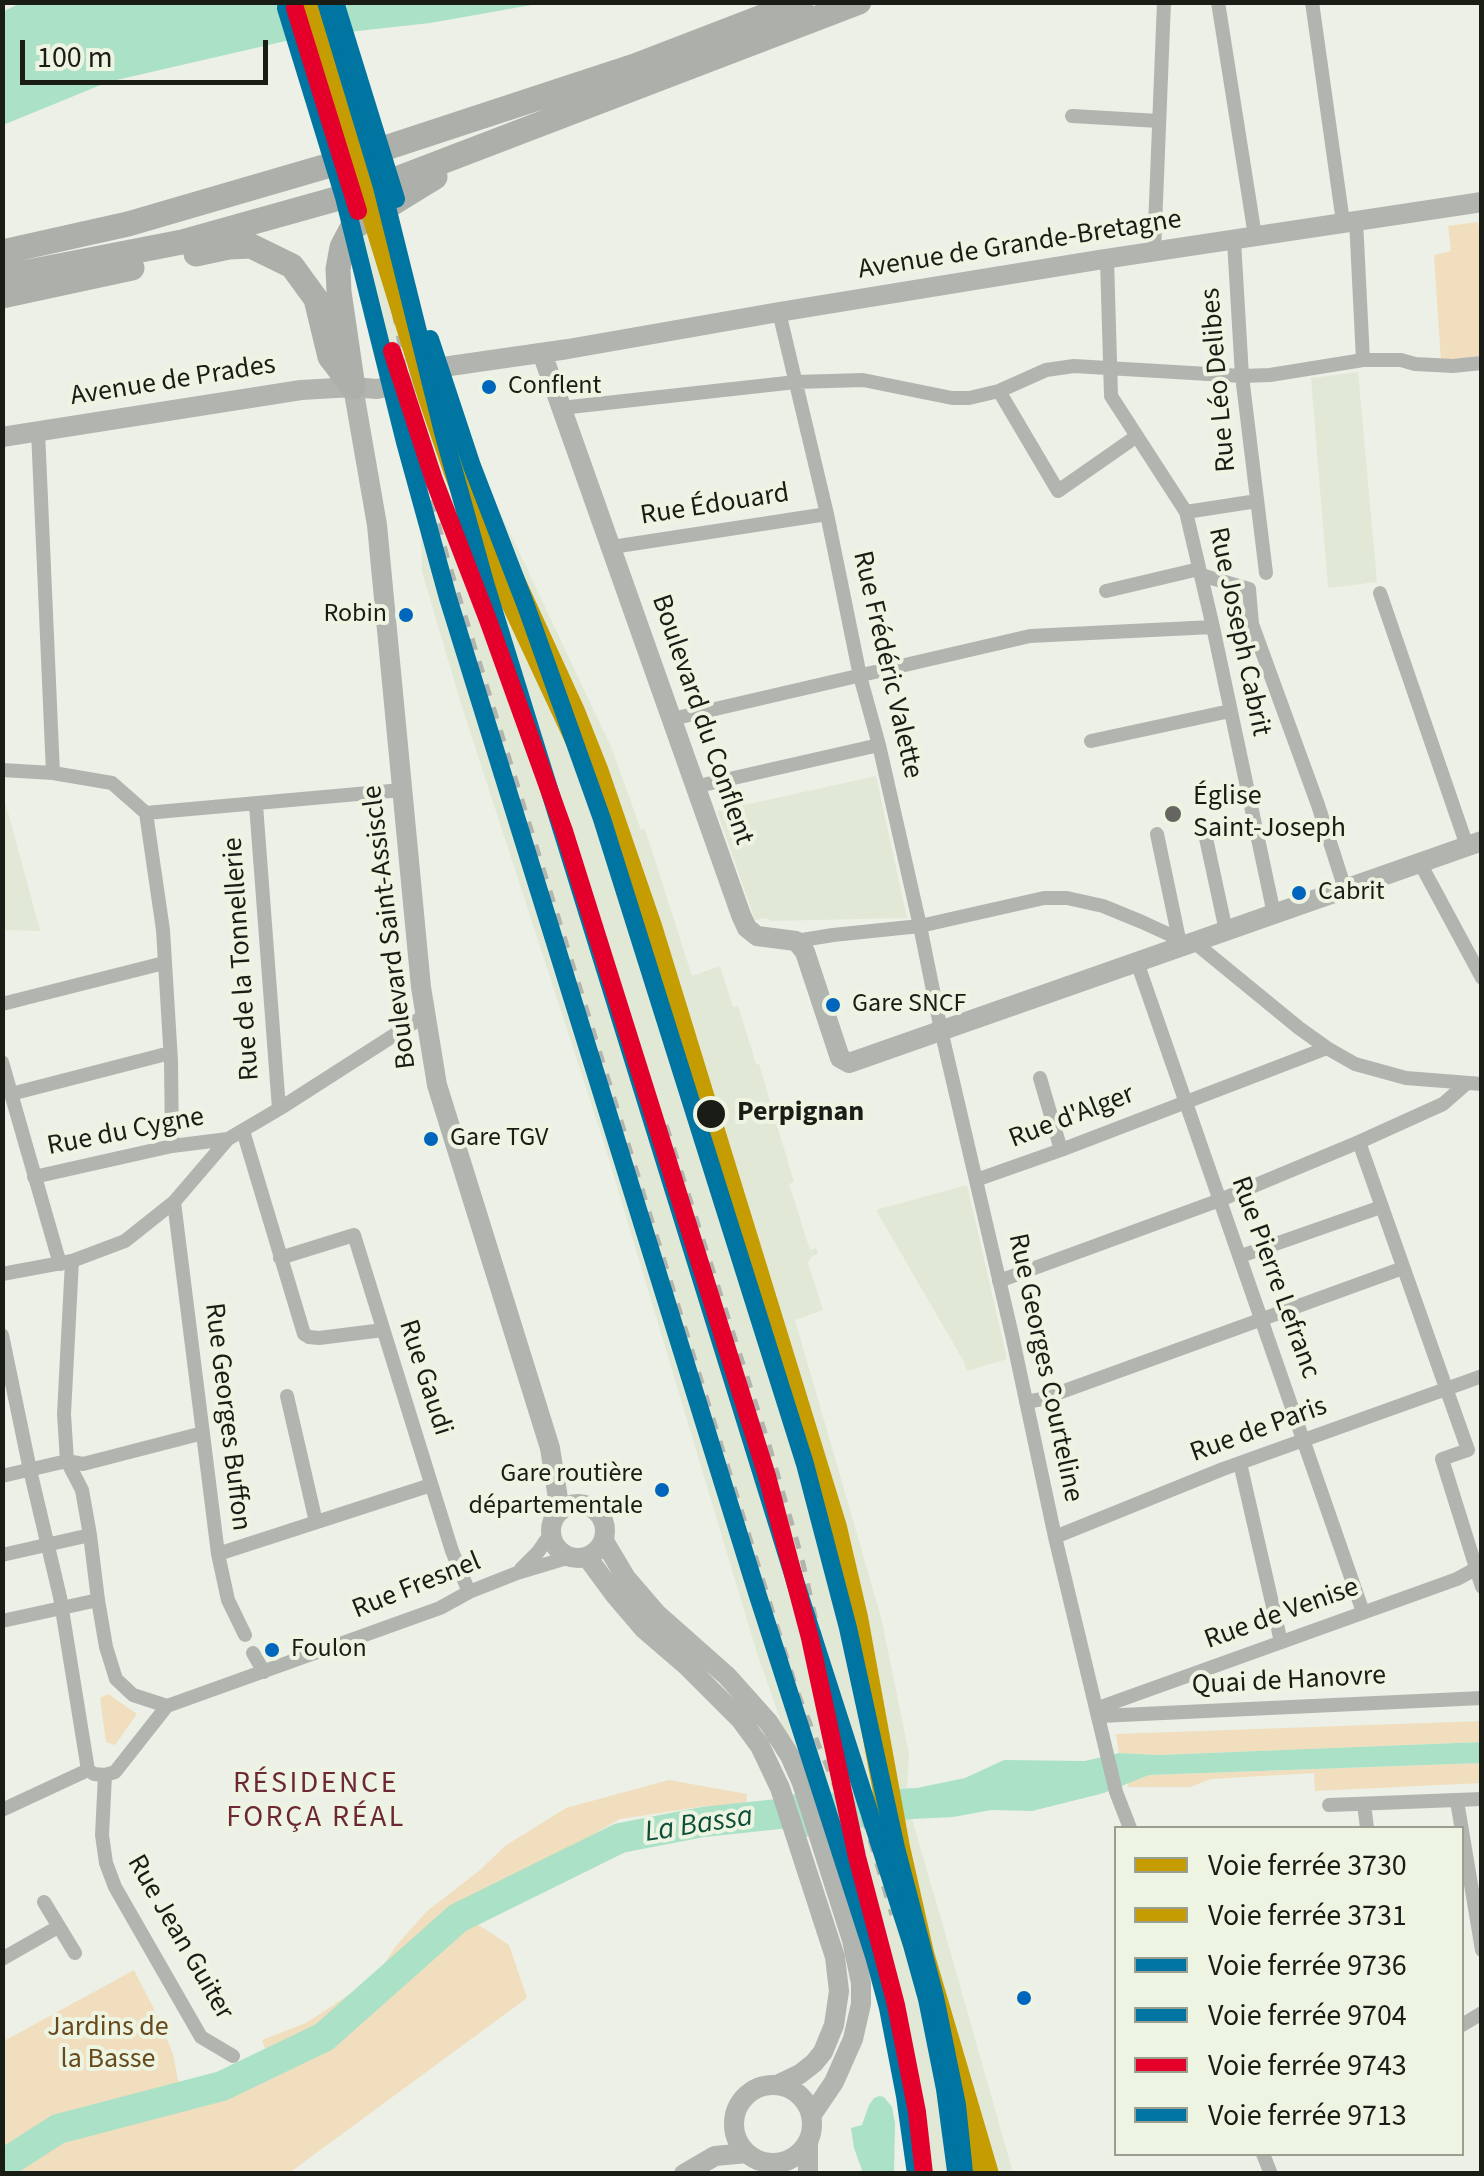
<!DOCTYPE html>
<meta charset="utf-8">
<style>
body{margin:0}
#map{position:relative;width:1484px;height:2176px;overflow:hidden;background:#edf0e6;font-family:"Source Sans 3",sans-serif}
canvas{display:block}
.frame{position:absolute;inset:0;border:5px solid #1a1c16;pointer-events:none}
.legend{position:absolute;left:1114px;top:1826px;width:350px;height:330px;box-sizing:border-box;background:#eef4e2;border:2px solid #999e90;margin:0;padding:12px 18px;list-style:none;font-size:30px;color:#1a1c16}
.legend li{display:flex;align-items:center;gap:20px;height:50px}
.legend b{width:50px;border:2px solid #999e90}
.scale{position:absolute;left:20px;top:40px;width:248px;height:45px;box-sizing:border-box;border:5px solid #1a1c16;border-top:0;padding-left:12px;font-size:30px;line-height:35px;white-space:nowrap;color:#1a1c16;-webkit-text-stroke:8px #eef4e2;paint-order:stroke}
</style>
<div id="map">
<canvas width="1484" height="2176"></canvas>
<div class="frame"></div>
<ul class="legend">
<li><b style="height:12px;background:#c59d02"></b>Voie ferrée 3730</li>
<li><b style="height:12px;background:#c59d02"></b>Voie ferrée 3731</li>
<li><b style="height:12px;background:#0075a1"></b>Voie ferrée 9736</li>
<li><b style="height:12px;background:#0075a1"></b>Voie ferrée 9704</li>
<li><b style="height:12px;background:#e4002b"></b>Voie ferrée 9743</li>
<li><b style="height:12px;background:#0075a1"></b>Voie ferrée 9713</li>
</ul>
<div class="scale">100 m</div>
</div>
<script>
const ctx = document.querySelector('canvas').getContext('2d');
ctx.lineJoin = 'round';
function paint(path, color) {
  ctx.fillStyle = color;
  ctx.fill(path, 'evenodd');
}
function shape(rows) {
  const path = new Path2D();
  for (const r of rows) {
    if (r.length === 3) {
      path.moveTo(r[0] + r[2], r[1]);
      path.arc(r[0], r[1], r[2], 0, 2 * Math.PI);
      continue;
    }
    path.moveTo(r[0], r[1]);
    for (let i = 2; i < r.length; i += 2) path.lineTo(r[i], r[i + 1]);
  }
  return path;
}
function stroke(path, color, width, dash) {
  ctx.strokeStyle = color;
  ctx.lineWidth = width;
  ctx.lineCap = dash ? 'butt' : 'round';
  ctx.setLineDash(dash || []);
  ctx.stroke(path);
}
function drawText(font, color, halo, rows, align = 'center') {
  ctx.font = font + ' "Source Sans 3",sans-serif';
  ctx.lineWidth = 8;
  ctx.setLineDash([]);
  ctx.textBaseline = 'middle';
  ctx.strokeStyle = halo;
  ctx.fillStyle = color;
  for (const [text, x, y, turn = 0] of rows) {
    ctx.save();
    ctx.translate(x, y);
    ctx.rotate((+turn || 0) * Math.PI / 180);
    ctx.textAlign = isNaN(turn) ? turn : align;
    if (halo) ctx.strokeText(text, 0, 0);
    ctx.fillText(text, 0, 0);
    ctx.restore();
  }
}
const built = shape([
 [393,221,434,359,394,361,370,311,356,240,368,229],
 [1358,372,1377,582,1328,588,1311,378],
 [445,395,612,749,641,830,645,829,692,976,720,966,733,1007,738,1006,756,1064,759,1064,794,1182,789,1184,810,1250,816,1248,818,1254,812,1256,808,1263,823,1310,795,1320,881,1617,909,1754,907,1788,816,1793,781,1722,757,1653,604,1143,462,707,422,572,420,501,403,403],
 [876,776,907,918,770,921,767,918,755,920,717,811],
 [3,794,40,930,40,931,3,930],
 [967,1185,1007,1359,967,1371,964,1362,876,1210],
 [912,1819,942,1922,1013,2173,919,2173,909,2090,891,2010,862,1902,834,1832]
]);
const green = shape([
 [1478,222,1482,251,1481,358,1441,361,1434,255,1451,251,1448,226],
 [108,1694,137,1714,115,1745,106,1742,100,1698],
 [1482,1721,1481,1742,1159,1755,1119,1753,1116,1734],
 [1481,1763,1481,1783,1315,1791,1314,1773,1211,1779,1190,1787,1128,1787,1128,1782,1149,1775],
 [669,1780,747,1794,746,1807,706,1806,620,1819,459,1912,509,1945,527,1998,289,2173,3,2173,2,2042,134,1970,155,2011,173,2054,178,2080,201,2102,230,2091,274,2070,262,2040,306,2023,350,1994,385,1963,396,1946,426,1912,480,1870,505,1846,566,1808]
]);
const water = shape([
 [23,2,315,2,543,3,430,23,303,37,108,82,3,125,2,12],
 [1481,1742,1481,1763,1149,1775,1104,1793,1032,1811,991,1810,953,1817,912,1819,799,1838,783,1795,917,1788,965,1778,1004,1760,1085,1761,1119,1753,1159,1755],
 [879,2096,884,2097,892,2107,895,2123,894,2173,863,2173,854,2148,851,2128,862,2125,869,2105,874,2098]
]);
const pier = shape([
 [297,3,324,3,336,39,309,42]
]);
const river = shape([
 [2,2165,58,2129,222,2086,324,2037,458,1918,620,1838,703,1822,816,1810]
]);
const secondaryTunnel = shape([
 [401,384,441,378]
]);
const street = shape([
 [1218,2,1255,236],
 [1312,2,1343,222],
 [1072,116,1159,121],
 [1356,220,1363,360],
 [1234,241,1242,376,1266,573],
 [1154,252,1164,2],
 [1107,259,1111,396,1186,512,1213,627,1274,914],
 [779,312,827,514,860,676,879,745,920,926,941,1030,1012,1335,1055,1537,1116,1792,1130,1828],
 [999,391,1058,491,1137,436],
 [561,408,796,382,863,380,952,398,969,398,999,391,1046,370,1074,366,1242,376,1270,375,1363,360,1401,360,1415,364,1453,366,1482,363],
 [38,431,53,773],
 [1186,512,1257,501],
 [612,547,827,514],
 [1201,575,1249,589,1252,624,1318,805,1345,889],
 [1106,591,1199,569],
 [1380,593,1467,846],
 [672,719,1030,636,1213,627],
 [1091,741,1230,711],
 [2,770,53,773,112,783,146,813,402,790],
 [694,787,879,745],
 [256,805,279,1109],
 [146,813,163,930,171,1061,172,1146],
 [1204,829,1226,931],
 [1157,834,1179,939],
 [1420,863,1482,978],
 [796,941,833,935,920,926,1044,898,1067,898,1103,906,1142,922,1179,939,1185,945],
 [1194,942,1299,1028,1327,1048,1355,1064,1406,1078,1482,1084],
 [1137,962,1363,1612],
 [2,1004,164,963],
 [2,1062,60,1264],
 [1040,1078,1061,1150],
 [11,1094,170,1053],
 [243,1131,304,1334,309,1337,319,1338,383,1330],
 [1359,1142,1468,1450,1442,1459,1482,1587],
 [34,1177,172,1146,228,1139],
 [976,1180,1061,1150,1327,1048],
 [174,1202,218,1554,228,1600,245,1635],
 [1241,1256,1381,1207],
 [280,1258,354,1235,452,1551,469,1592],
 [2,1274,72,1261,125,1241,174,1202,228,1139,279,1109,424,1016],
 [999,1281,1220,1200,1359,1142,1443,1104,1467,1083],
 [2,1335,30,1470,60,1597,88,1770,94,1774,105,1775],
 [287,1396,316,1522],
 [1026,1402,1042,1399,1403,1268],
 [67,1461,82,1490,90,1535,98,1600,106,1647,116,1679,133,1695,167,1706],
 [67,1461,64,1414,72,1261],
 [1240,1463,1281,1642],
 [2,1476,67,1461,83,1464,203,1433],
 [1055,1537,1223,1469,1482,1376],
 [218,1554,431,1485],
 [2,1555,90,1535],
 [521,1569,538,1552,551,1533],
 [2,1621,98,1600],
 [253,1653,264,1672],
 [1098,1708,1457,1579,1481,1566],
 [1100,1716,1482,1698],
 [105,1775,115,1772,167,1706,440,1608,469,1592,517,1573,570,1557],
 [105,1775,102,1835,106,1863,115,1887,201,2037,233,2056],
 [1457,1801,1482,1950],
 [1364,1804,1367,1828],
 [1329,1805,1482,1799],
 [2,1810,88,1770],
 [44,1902,75,1953],
 [2,1959,58,1927],
 [1462,2025,1482,2013],
 [1263,2154,1271,2174]
]);
const secondary = shape([
 [542,353,741,915,747,928,757,936,796,941,805,952,840,1058,849,1063,1482,841],
 [436,368,568,349,779,312,1098,260,1482,202],
 [353,387,377,525,421,987,437,1085,550,1448,560,1511],
 [2,437,301,390,353,387,377,389,401,384],
 [578,1531,27],
 [604,1541,626,1578,657,1614,727,1676,769,1723,790,1756,802,1783,852,1940,861,1983,861,2004,853,2039,834,2082,811,2116],
 [587,1557,615,1595,644,1629,687,1666,741,1720,760,1746,780,1788,835,1957,839,1991,834,2025,823,2052,814,2063,800,2074,777,2085],
 [773,2124,39],
 [808,2141,808,2174],
 [684,2174,715,2156,747,2153]
]);
const highway = shape([
 [2,252,128,224,358,157,635,66,801,2],
 [196,254,229,247,251,246,292,266,316,299,330,357,353,387],
 [2,277,182,242,368,190,859,2],
 [2,296,132,268],
 [353,387,339,292,338,269,342,247,352,228,435,177]
]);
const rail = shape([
 [394,312,421,459,449,564,797,1691,860,1849],
 [666,1125,769,1445,802,1559,850,1771,892,1915]
]);
const rail1 = shape([
 [305,2,427,398,453,473,473,524,586,766,612,832,781,1370,842,1580,893,1850,919,1964,980,2174]
]);
const rail2 = shape([
 [314,2,435,397,472,484,576,711,599,769,653,926,838,1527,859,1617,901,1847,925,1953,990,2174]
]);
const rail3 = shape([
 [286,8,344,197,405,442,448,598,758,1596,874,1956,888,2008,905,2096,916,2174]
]);
const rail4 = shape([
 [326,2,382,187,443,432,486,586,796,1584,912,1945,927,1999,945,2089,956,2171]
]);
const rail5 = shape([
 [295,8,358,211],
 [392,351,434,480,488,620,564,831,767,1476,810,1638,857,1857,896,2005,917,2112,924,2174]
]);
const rail6 = shape([
 [335,2,396,199],
 [430,339,472,466,526,606,602,819,805,1464,848,1628,896,1848,935,1997,957,2105,964,2172]
]);
const markers = [
 [489,387,9,"#0065bd"],
 [406,615,9,"#0065bd"],
 [1173,814,10,"#64665f"],
 [1299,893,9,"#0065bd"],
 [833,1005,9,"#0065bd"],
 [711,1114,16,"#1a1c16"],
 [431,1139,9,"#0065bd"],
 [662,1490,9,"#0065bd"],
 [272,1650,9,"#0065bd"],
 [1024,1998,9,"#0065bd"]
];
const busNames = [
 ["Conflent",508,387],
 ["Robin",387,615,"right"],
 ["Cabrit",1318,893],
 ["Gare SNCF",852,1005],
 ["Gare TGV",450,1139],
 ["Gare routière",643,1475,"right"],
 ["départementale",643,1507,"right"],
 ["Foulon",291,1650]
];
const streetNames = [
 ["Avenue de Grande-Bretagne",1020,246,-9],
 ["Rue Léo Delibes",1220,380,-95],
 ["Avenue de Prades",173,382,-9],
 ["Rue Édouard",715,506,-9],
 ["Rue Joseph Cabrit",1238,632,78],
 ["Rue Frédéric Valette",886,665,77],
 ["Boulevard du Conflent",701,720,71],
 ["Boulevard Saint-Assiscle",391,927,-97],
 ["Rue de la Tonnellerie",243,959,-94],
 ["Rue d'Alger",1072,1118,-21],
 ["Rue du Cygne",126,1133,-11],
 ["Rue Pierre Lefranc",1274,1278,70],
 ["Rue Georges Courteline",1044,1368,78],
 ["Rue Gaudi",424,1378,72],
 ["Rue Georges Buffon",226,1417,83],
 ["Rue de Paris",1259,1431,-20],
 ["Rue Fresnel",417,1587,-22],
 ["Rue de Venise",1282,1615,-20],
 ["Quai de Hanovre",1289,1682,-3],
 ["Rue Jean Guiter",179,1938,60]
];
const poiNames = [
 ["Église",1193,798],
 ["Saint-Joseph",1193,830]
];
const stopNames = [
 ["Perpignan",737,1114]
];
const parkNames = [
 ["Jardins de",108,2029],
 ["la Basse",108,2061]
];
const neighbourhoodNames = [
 ["RÉSIDENCE",316,1785],
 ["FORÇA RÉAL",316,1819]
];
const waterNames = [
 ["La Bassa",699,1826,-9]
];
paint(built, '#e2e8d6');
paint(green, '#f0debe');
paint(water, '#aae1c7');
paint(pier, '#edf0e6');
stroke(river, '#aae1c7', 30);
stroke(secondaryTunnel, '#cdd0c7', 20, [20, 10]);
stroke(street, '#b2b4b0', 14);
stroke(secondary, '#b1b4af', 20);
stroke(highway, '#adb0aa', 25);
stroke(rail, '#b2b4ae', 5, [12, 12]);
stroke(rail1, '#c59d02', 18);
stroke(rail2, '#c59d02', 18);
stroke(rail3, '#0075a1', 18);
stroke(rail4, '#0075a1', 18);
stroke(rail5, '#e4002b', 18);
stroke(rail6, '#0075a1', 18);
for (const [x, y, r, color] of markers) {
  const dot = new Path2D();
  dot.arc(x, y, r, 0, 2 * Math.PI);
  ctx.fillStyle = color;
  ctx.fill(dot);
  stroke(dot, '#eef4e2', 4);
}
drawText('26px', '#1a1c16', '#eef4e2', busNames, 'left');
drawText('28px', '#1a1c16', '#eef4e2', streetNames);
drawText('28px', '#1a1c16', '#eef4e2', poiNames, 'left');
drawText('bold 28px', '#1a1c16', '#eef4e2', stopNames, 'left');
drawText('28px', '#674b1e', '#eef4e2', parkNames);
ctx.letterSpacing = '2.5px';
drawText('30px', '#6d2737', '#eef4e2', neighbourhoodNames);
ctx.letterSpacing = '0px';
drawText('italic 30px', '#0d4e39', '#eef4e2', waterNames);
</script>
